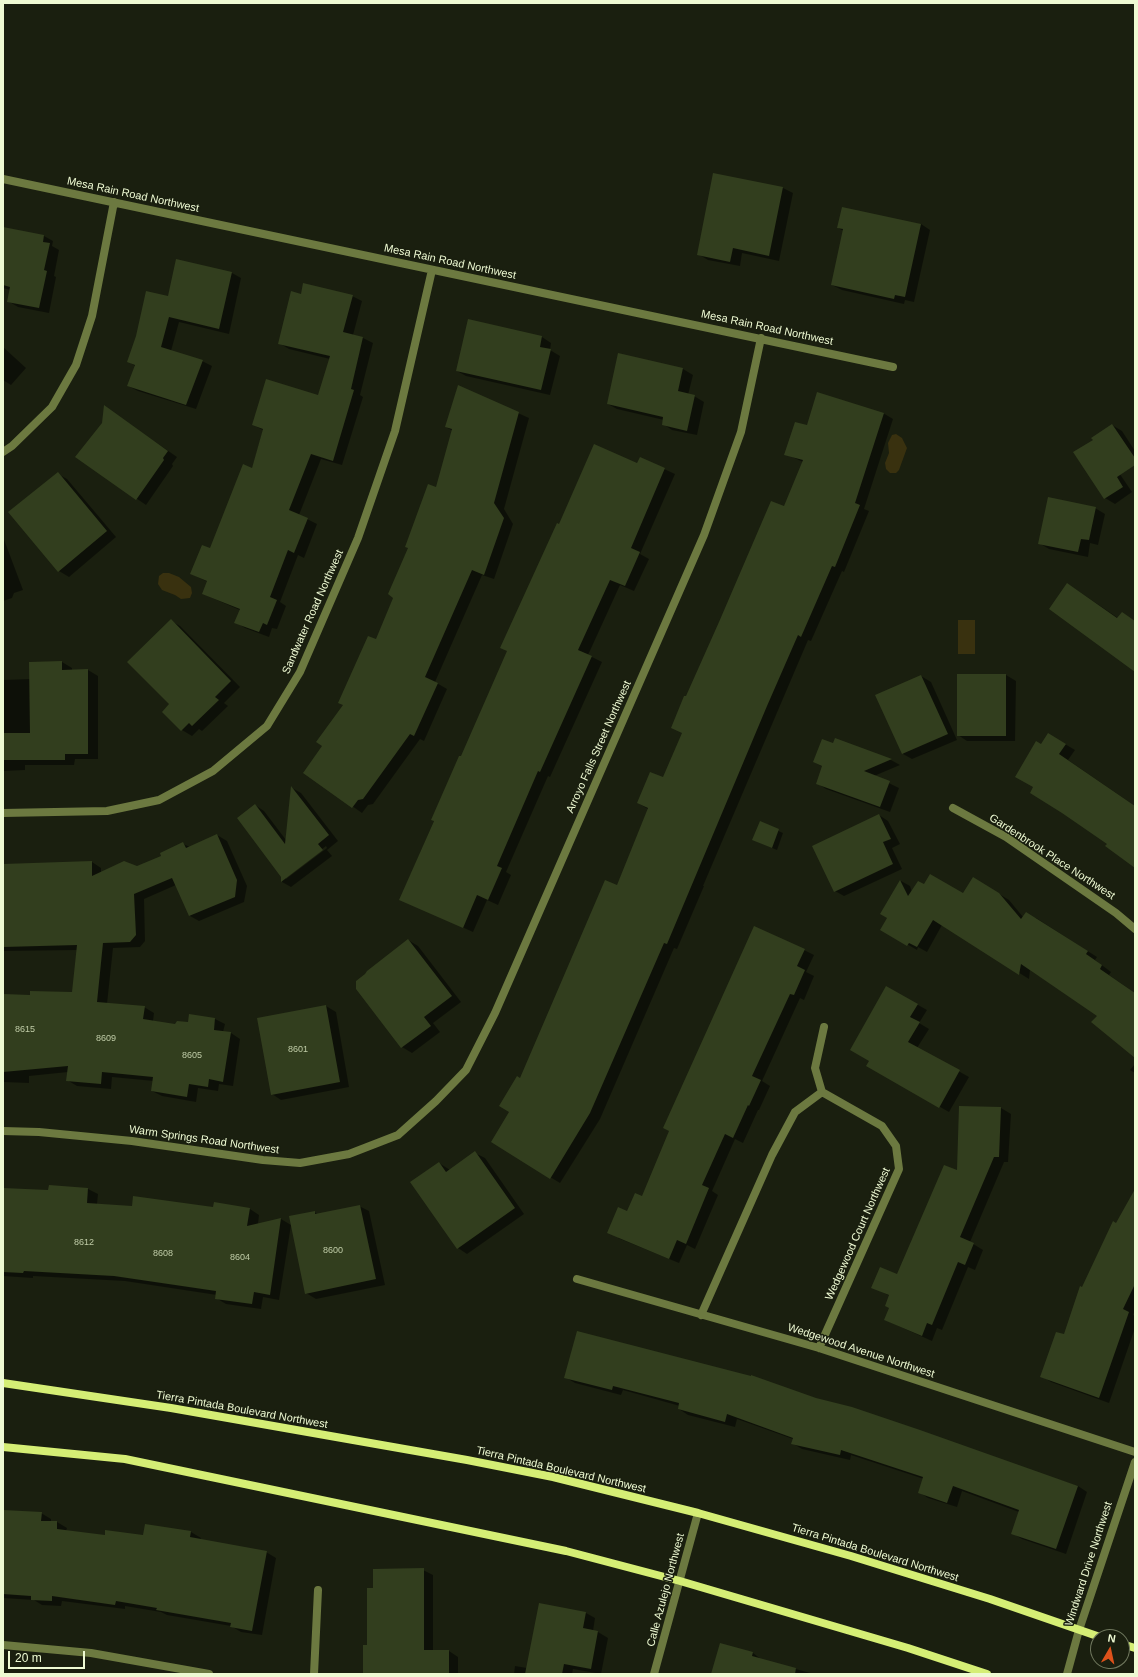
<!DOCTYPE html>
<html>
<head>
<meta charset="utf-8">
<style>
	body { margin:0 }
	#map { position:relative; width:1138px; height:1677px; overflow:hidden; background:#1a1f0f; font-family:Helvetica,sans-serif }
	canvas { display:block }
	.frame { position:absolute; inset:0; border:4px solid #eefad3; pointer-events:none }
	.north { position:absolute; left:1090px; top:1629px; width:40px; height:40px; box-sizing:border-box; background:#1a1f0f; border:1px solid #6f775d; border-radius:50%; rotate:9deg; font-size:11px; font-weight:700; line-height:16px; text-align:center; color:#eefad3 }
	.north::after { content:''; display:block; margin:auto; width:14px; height:18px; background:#de521b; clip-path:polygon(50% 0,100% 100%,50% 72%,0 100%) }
	.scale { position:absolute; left:8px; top:1651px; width:77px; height:18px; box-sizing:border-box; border:2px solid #eefad3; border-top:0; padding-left:5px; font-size:12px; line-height:14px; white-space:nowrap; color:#eefad3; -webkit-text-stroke:3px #1a1f0f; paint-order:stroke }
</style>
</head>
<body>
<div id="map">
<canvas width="1138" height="1677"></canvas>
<div class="frame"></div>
<div class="north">N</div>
<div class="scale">20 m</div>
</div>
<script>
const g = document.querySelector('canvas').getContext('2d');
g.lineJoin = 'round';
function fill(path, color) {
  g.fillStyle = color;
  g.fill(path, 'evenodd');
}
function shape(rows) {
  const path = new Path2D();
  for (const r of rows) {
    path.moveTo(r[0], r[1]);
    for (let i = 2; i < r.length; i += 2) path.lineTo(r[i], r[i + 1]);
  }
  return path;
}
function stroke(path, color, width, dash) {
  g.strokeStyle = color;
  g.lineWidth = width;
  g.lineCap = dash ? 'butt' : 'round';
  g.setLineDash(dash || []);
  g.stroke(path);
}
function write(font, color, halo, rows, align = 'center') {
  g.font = font + ' Helvetica,sans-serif';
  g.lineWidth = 3;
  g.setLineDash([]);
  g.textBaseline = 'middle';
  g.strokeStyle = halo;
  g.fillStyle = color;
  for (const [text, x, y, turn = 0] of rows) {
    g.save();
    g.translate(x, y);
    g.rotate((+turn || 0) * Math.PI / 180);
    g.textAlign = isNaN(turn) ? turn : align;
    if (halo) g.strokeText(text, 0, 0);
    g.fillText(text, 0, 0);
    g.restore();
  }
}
const water = shape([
	[896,434,902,438,907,448,899,470,896,473,890,473,886,469,885,463,889,453,888,443,892,435],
	[163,573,169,573,179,577,191,587,192,593,190,598,181,599,175,595,162,590,158,584,159,576],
	[958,620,975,620,975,654,958,654]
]);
const shadow = shape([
	[714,174,783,188,793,193,779,261,742,253,740,266,708,260,698,254],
	[921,224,930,230,914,302,905,300,904,304,842,290,832,285,844,231,838,228],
	[3,228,44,236,53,241,52,246,59,250,54,276,56,277,49,313,18,307,8,301,10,290,3,288],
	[232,273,241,278,229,334,179,322,171,351,202,361,212,366,196,409,138,391,128,386,135,366,128,361,169,297],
	[302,295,352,296,362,301,353,335,363,338,373,343,360,395,363,397,342,465,321,459,299,515,317,524,304,558,298,555,280,602,286,606,277,629,272,628,269,637,245,628,236,622,240,610,203,594,208,582,191,574,211,550,252,469,263,430,253,425,319,396,330,359,289,349,279,343],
	[542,337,551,343,550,350,560,356,550,395,466,376,457,371],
	[3,347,26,368,11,385,3,380],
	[619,355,683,369,693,375,688,395,694,396,704,402,697,435,672,430,663,424,664,420,617,409,608,404],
	[458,386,529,418,504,509,513,524,494,579,482,575,435,682,447,689,424,741,420,739,373,804,368,805,362,813,304,772,323,746,376,641,437,488,453,431,446,427],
	[105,407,177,457,172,464,173,466,146,505,76,457,103,423],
	[883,413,893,419,864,509,869,511,844,572,842,571,811,641,808,640,703,886,704,886,677,949,674,948,600,1119,560,1183,492,1142,510,1112,520,1079,617,886,648,809,638,803,664,778,784,507,803,462,786,454,807,426],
	[1112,425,1122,431,1135,451,1135,465,1109,458,1132,492,1115,504,1105,498,1074,453,1094,440],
	[640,458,675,474,640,554,649,559,634,591,620,585,588,655,602,662,550,777,548,776,506,872,511,875,498,905,487,900,473,932,400,899,508,651,560,526,637,464],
	[58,474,67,479,116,537,69,577,59,571,12,516],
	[1095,508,1105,514,1098,545,1090,543,1088,557,1049,549,1039,543],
	[3,537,23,590,14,593,12,598,3,601],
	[1068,584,1118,618,1122,613,1135,621,1135,670],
	[171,621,180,626,240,687,224,703,228,706,202,731,199,729,192,736,182,730,163,712,171,704],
	[62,662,72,668,72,671,88,670,98,676,98,759,75,759,74,765,25,765,25,770,3,771,3,680,31,679,30,663],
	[958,675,1006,675,1016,681,1015,741,967,741,958,735],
	[921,676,931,682,957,740,912,759,903,754],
	[1048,734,1075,750,1068,760,1135,806,1135,866,1109,844,1034,787,1042,745],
	[835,739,891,760,900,765,874,776,899,788,890,812,826,789,817,783,823,767,814,762,833,744],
	[292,788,301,793,338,841,327,850,332,856,291,887,282,882,282,877,255,805,264,811,286,840],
	[326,846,327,848,286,879,286,877],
	[879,815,888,821,900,844,892,848,902,869,844,896,835,891],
	[760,823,783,833,777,850,753,840],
	[217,835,227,841,247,886,244,902,199,921,190,916,176,885,144,899,145,941,140,947,113,948,107,1004,144,1007,154,1013,153,1021,175,1025,189,1024,190,1015,215,1019,225,1024,223,1032,231,1033,240,1039,233,1086,219,1084,218,1091,198,1088,196,1102,162,1096,152,1091,154,1081,112,1077,111,1089,77,1086,67,1080,68,1072,29,1076,29,1083,3,1082,3,995,31,996,73,993,78,950,3,951,3,865,92,862,101,868,101,873,137,867,163,856,183,844,190,847],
	[901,881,910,886,912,892,924,885,963,895,983,884,1009,900,1023,917,1036,918,1097,957,1095,960,1111,972,1109,975,1135,993,1135,1057,1098,1016,1030,970,1029,979,942,925,927,952,918,947,917,950,881,929,888,918,881,914],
	[408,940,418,946,461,1002,433,1023,440,1032,412,1053,402,1047],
	[804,950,814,955,806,972,814,976,804,1000,800,998,762,1081,770,1086,759,1110,758,1110,743,1143,735,1139,712,1191,718,1195,695,1249,687,1245,679,1263,618,1238,628,1213,643,1197],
	[886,987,927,1010,919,1023,929,1029,917,1048,969,1077,949,1112,868,1066,871,1061],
	[326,1006,336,1012,349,1087,281,1100,272,1094],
	[1135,1064,1135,1073,1130,1070],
	[1001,1108,1011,1114,1008,1162,1004,1162,970,1242,983,1250,975,1270,968,1267,942,1330,937,1328,932,1341,885,1320,890,1308,890,1296,872,1287,898,1276,958,1172],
	[475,1153,485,1158,524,1214,467,1254,458,1248,439,1163,450,1170],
	[50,1186,88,1189,98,1194,97,1204,133,1207,250,1209,259,1215,258,1224,281,1219,291,1225,279,1300,263,1297,261,1309,226,1304,216,1298,217,1295,125,1281,33,1276,33,1278,3,1276,3,1189,49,1191],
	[1135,1191,1135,1310,1133,1315,1135,1316,1135,1328,1109,1403,1051,1382,1042,1376,1064,1335,1083,1288],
	[359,1206,369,1211,385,1285,316,1299,306,1293,314,1212,318,1214],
	[565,1377,816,1399,1078,1486,1087,1492,1066,1554,1022,1539,1012,1533,1019,1512,962,1491,957,1507,928,1498,919,1492,924,1479,851,1455,850,1460,802,1449,792,1443,793,1439,737,1419,735,1427,688,1415,679,1409,680,1406,623,1390,621,1395,575,1383],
	[3,1511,41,1513,51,1519,51,1522,57,1522,67,1528,66,1531,105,1536,144,1536,146,1525,191,1532,201,1538,200,1540,266,1552,276,1558,262,1635,241,1632,231,1626,167,1615,161,1612,125,1606,125,1609,62,1601,61,1606,42,1605,34,1600,3,1598],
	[423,1570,433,1575,433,1651,449,1651,458,1657,458,1674,364,1674,374,1588],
	[586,1613,595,1618,593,1631,598,1632,608,1638,601,1674,573,1669,572,1674,514,1674,515,1666,527,1668],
	[721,1644,753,1653,762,1660,814,1674,712,1674]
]);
const building = shape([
	[713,173,783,187,769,256,733,248,730,262,697,255],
	[842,207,921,224,905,297,895,295,894,299,831,285,843,229,837,228],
	[3,227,44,235,43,242,50,243,44,270,47,271,39,308,7,302,10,287,3,285],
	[176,259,232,272,219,329,169,317,161,347,203,360,186,405,127,386,135,365,127,362,136,336,146,291,168,296],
	[303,283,353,295,343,332,363,337,351,389,354,390,333,461,311,454,289,510,308,518,294,553,288,550,270,597,277,600,267,625,263,623,259,632,234,623,240,609,202,594,207,581,190,574,202,545,210,548,243,464,252,468,263,429,252,425,266,379,318,395,330,356,278,344,291,291,301,294],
	[468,319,542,336,540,347,551,349,541,390,456,371],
	[618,353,683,368,678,391,695,395,687,431,662,425,663,417,607,404],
	[458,385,519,412,494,503,504,518,484,575,472,570,425,677,438,683,414,736,410,734,363,799,358,800,352,808,303,773,322,746,316,742,343,705,338,703,368,636,376,639,393,598,388,594,408,548,405,547,428,484,436,487,452,429,445,427],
	[817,392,884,413,855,503,860,505,835,567,832,566,801,637,798,635,767,706,667,944,664,943,590,1113,550,1179,491,1142,509,1112,499,1106,517,1076,520,1078,605,880,617,885,648,808,637,803,650,772,663,777,682,733,671,728,684,696,686,696,719,622,771,501,784,506,803,460,784,455,795,422,807,425],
	[104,405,168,451,163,458,164,460,136,500,75,457,102,423],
	[1112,424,1135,458,1135,465,1117,477,1123,487,1104,499,1073,452,1093,440,1091,438],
	[594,444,637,463,640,457,665,468,631,548,640,552,625,586,610,580,578,650,592,656,540,772,538,771,497,866,502,868,488,900,477,895,463,928,399,900,434,821,431,820,459,756,461,756,507,651,500,648,557,523,559,524],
	[58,472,107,531,58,572,8,512],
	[1048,497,1096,507,1089,540,1081,539,1078,552,1038,544],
	[1067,583,1117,618,1122,612,1135,621,1135,672,1049,609],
	[171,619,231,681,215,697,219,700,192,726,189,723,181,731,162,712,169,704,127,662],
	[62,661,62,670,88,669,88,754,65,754,65,760,3,760,3,733,30,733,29,662],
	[957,674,1006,674,1006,736,957,736],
	[921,675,948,734,902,754,875,695],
	[1048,733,1066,744,1059,754,1135,806,1135,868,1105,846,1107,844,1062,813,1030,793,1033,787,1015,777,1036,741,1041,744],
	[835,738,892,759,864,771,890,781,880,807,816,784,822,766,813,762,822,739,833,743],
	[291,786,329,835,318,844,323,850,281,882,281,877,237,818,255,804,285,844],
	[879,814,891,839,883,842,893,864,834,892,812,846],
	[760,821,779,829,772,848,752,840],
	[217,834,237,880,235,897,189,916,172,878,134,894,136,935,130,942,103,943,97,1002,145,1006,143,1019,175,1024,177,1021,188,1022,189,1014,215,1018,214,1030,231,1032,223,1082,209,1079,208,1087,189,1084,187,1097,151,1091,153,1077,102,1072,101,1084,66,1081,68,1066,3,1072,3,994,30,995,30,991,72,992,77,945,3,947,3,864,92,861,92,876,124,861,137,866,161,856,160,853,183,842,186,848],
	[930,874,963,893,973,877,999,893,1021,919,1026,912,1088,951,1086,954,1102,965,1100,969,1135,993,1135,1058,1091,1022,1097,1016,1021,964,1019,975,933,920,917,947,909,943,907,946,880,930,887,918,880,914,900,880,908,896,918,881,924,884],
	[754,926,805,949,797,966,805,970,794,995,790,994,752,1076,761,1080,749,1106,748,1105,733,1138,725,1134,702,1185,709,1188,686,1244,677,1240,669,1259,607,1233,618,1207,627,1211,635,1193,642,1196,669,1131,663,1128],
	[408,939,452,996,424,1017,431,1026,401,1048,356,989,356,981,365,974,367,971],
	[886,986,918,1004,910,1017,920,1022,908,1042,960,1070,939,1108,866,1066,869,1061,850,1050],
	[326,1005,340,1082,271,1095,257,1018],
	[959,1106,1001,1107,999,1157,994,1157,960,1237,974,1243,965,1265,958,1262,932,1325,927,1323,922,1336,884,1320,889,1308,885,1306,889,1295,871,1288,880,1267,897,1274,944,1165,957,1170],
	[475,1151,515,1208,457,1249,410,1182,439,1162,446,1172],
	[49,1185,88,1188,87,1203,132,1206,133,1196,213,1207,214,1202,250,1208,247,1226,281,1218,270,1295,254,1292,252,1304,215,1299,216,1291,114,1276,24,1271,23,1273,3,1272,3,1188,48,1190],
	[1135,1189,1135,1284,1123,1309,1129,1312,1099,1398,1040,1377,1056,1332,1064,1334,1080,1286,1082,1287,1113,1221,1116,1223],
	[360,1205,376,1279,305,1294,289,1216,315,1211,315,1214],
	[577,1331,751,1376,751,1375,816,1398,852,1407,920,1430,1078,1486,1056,1549,1011,1534,1019,1510,953,1486,947,1503,918,1493,923,1477,841,1450,840,1455,791,1444,793,1438,727,1414,725,1422,678,1409,679,1403,613,1386,612,1390,564,1378],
	[3,1510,42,1512,41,1521,57,1521,57,1529,105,1535,105,1530,143,1535,145,1524,191,1531,190,1537,267,1551,252,1631,230,1627,231,1623,156,1610,157,1608,116,1601,115,1605,52,1596,52,1601,31,1600,31,1596,3,1594],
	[424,1568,424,1650,449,1650,449,1674,363,1674,363,1645,367,1645,367,1588,373,1588,373,1569],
	[539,1603,586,1612,583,1628,598,1631,591,1669,564,1664,562,1674,525,1674],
	[720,1643,753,1652,752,1656,796,1668,795,1674,711,1674]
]);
const street = shape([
	[3,179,893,367],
	[3,452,12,446,52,407,76,365,92,316,114,202],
	[953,808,1006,837,1116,913,1135,929],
	[3,813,107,811,159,800,213,771,267,726,300,672,358,538,395,431,432,270],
	[3,1131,39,1132,132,1141,263,1160,300,1163,349,1154,398,1135,436,1101,466,1070,495,1013,704,535,741,432,761,338],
	[577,1279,819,1348,1135,1452],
	[701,1315,772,1155,795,1112,822,1092],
	[819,1348,899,1169,896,1146,882,1126,822,1092,815,1068,824,1027],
	[3,1645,91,1653,209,1674],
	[314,1674,318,1590],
	[654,1674,698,1513],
	[1067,1674,1079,1630,1135,1462]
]);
const secondary = shape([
	[3,1383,171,1408,467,1460,553,1477,698,1513,851,1556,990,1599,1100,1637],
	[3,1447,125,1459,566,1551,680,1581,908,1648,987,1674],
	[1122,1644,1135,1648]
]);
const numberNames = [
	["8615",25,1030],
	["8609",106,1039],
	["8601",298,1050],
	["8605",192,1056],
	["8612",84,1243],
	["8600",333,1251],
	["8608",163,1254],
	["8604",240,1258]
];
const streetNames = [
	["Mesa Rain Road Northwest",133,195,12],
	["Mesa Rain Road Northwest",450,262,12],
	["Mesa Rain Road Northwest",767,328,12],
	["Sandwater Road Northwest",313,612,-66],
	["Arroyo Falls Street Northwest",599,747,-66],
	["Gardenbrook Place Northwest",1052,857,33],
	["Warm Springs Road Northwest",204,1140,8],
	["Wedgewood Court Northwest",858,1234,-66],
	["Wedgewood Avenue Northwest",861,1351,18],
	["Tierra Pintada Boulevard Northwest",242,1410,10],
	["Tierra Pintada Boulevard Northwest",561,1470,13],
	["Tierra Pintada Boulevard Northwest",875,1553,17],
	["Windward Drive Northwest",1089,1564,-72],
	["Calle Azulejo Northwest",666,1590,-75]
];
fill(water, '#39310f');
fill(shadow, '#0007');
fill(building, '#323e1e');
stroke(street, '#6c7940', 8);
stroke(secondary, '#d5ee75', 8);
write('9px', '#bfcba6', null, numberNames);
write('11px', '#eefad3', '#1a1f0f', streetNames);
</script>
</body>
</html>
